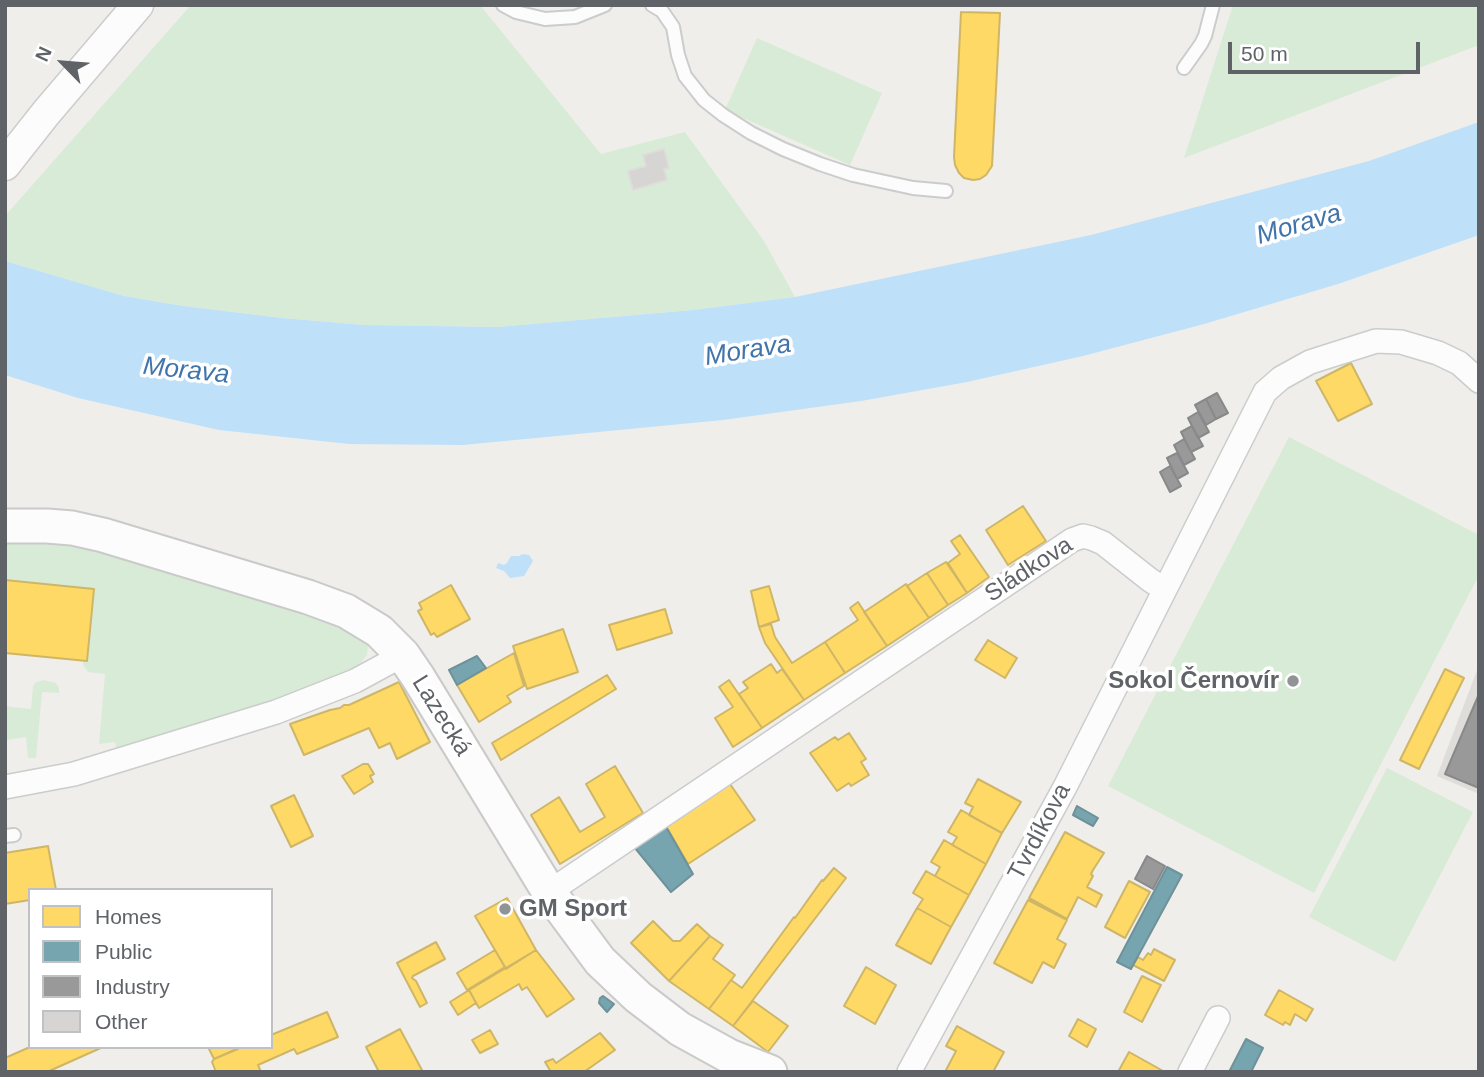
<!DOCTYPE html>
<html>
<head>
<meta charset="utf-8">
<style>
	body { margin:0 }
	#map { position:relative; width:1484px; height:1077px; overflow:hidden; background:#efeeea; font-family:Arial,sans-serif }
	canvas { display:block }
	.frame { position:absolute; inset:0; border:7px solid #5f6368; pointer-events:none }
	.legend { position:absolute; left:28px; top:888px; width:245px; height:161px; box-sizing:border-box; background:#fff; border:2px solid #bfc1c3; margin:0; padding:9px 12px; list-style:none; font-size:21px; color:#5f6368 }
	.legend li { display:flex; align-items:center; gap:14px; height:35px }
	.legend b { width:35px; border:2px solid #bfc1c3 }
	.north { position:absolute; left:28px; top:28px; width:70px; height:70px; -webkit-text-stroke:5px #fff; paint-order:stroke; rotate:295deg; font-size:19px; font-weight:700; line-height:28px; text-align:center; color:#5f6368 }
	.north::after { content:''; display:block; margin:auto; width:24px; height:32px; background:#5f6368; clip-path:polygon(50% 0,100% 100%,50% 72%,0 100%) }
	.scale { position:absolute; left:1228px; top:42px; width:192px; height:32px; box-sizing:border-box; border:4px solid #5f6368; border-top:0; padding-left:9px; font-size:21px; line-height:24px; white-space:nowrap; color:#5f6368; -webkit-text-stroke:5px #fff; paint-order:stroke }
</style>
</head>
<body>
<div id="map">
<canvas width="1484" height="1077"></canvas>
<div class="frame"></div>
<ul class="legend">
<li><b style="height:19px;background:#ffd966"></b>Homes</li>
<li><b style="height:19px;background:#76a5af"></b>Public</li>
<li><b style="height:19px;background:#999"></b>Industry</li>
<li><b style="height:19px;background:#d6d5d3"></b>Other</li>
</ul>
<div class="north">N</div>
<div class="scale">50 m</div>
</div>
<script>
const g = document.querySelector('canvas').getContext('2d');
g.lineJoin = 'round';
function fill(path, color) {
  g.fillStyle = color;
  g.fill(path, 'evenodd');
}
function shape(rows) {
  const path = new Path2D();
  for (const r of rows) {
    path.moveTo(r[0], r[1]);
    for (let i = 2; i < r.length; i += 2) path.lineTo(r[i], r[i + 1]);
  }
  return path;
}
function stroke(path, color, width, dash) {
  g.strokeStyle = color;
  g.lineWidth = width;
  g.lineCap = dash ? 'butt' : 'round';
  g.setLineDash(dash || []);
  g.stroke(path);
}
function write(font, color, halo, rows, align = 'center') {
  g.font = font + ' Arial,sans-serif';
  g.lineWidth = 7;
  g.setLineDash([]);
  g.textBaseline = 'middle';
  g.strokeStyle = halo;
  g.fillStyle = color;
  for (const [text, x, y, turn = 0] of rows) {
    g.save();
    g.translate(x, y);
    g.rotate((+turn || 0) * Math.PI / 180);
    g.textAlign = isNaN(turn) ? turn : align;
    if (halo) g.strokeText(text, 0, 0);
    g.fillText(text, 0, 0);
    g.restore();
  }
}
const industrial = shape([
	[1479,665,1479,794,1437,776]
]);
const green = shape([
	[191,5,480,5,601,154,685,132,764,241,795,297,693,310,498,327,364,325,282,318,183,306,124,296,5,261,5,216],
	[1233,5,1479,5,1479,45,1184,158],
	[757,38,882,93,850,165,725,110],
	[1289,437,1479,535,1479,575,1314,893,1108,786],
	[52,541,88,545,324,619,366,642,368,645,367,655,358,666,349,671,267,702,117,749,115,742,99,744,105,674,88,672,83,665,83,660,87,660,94,589,5,580,5,544],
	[43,680,56,683,59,688,59,693,42,692,36,758,28,758,26,737,5,740,5,706,31,709,33,687,35,683],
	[1387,768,1473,812,1395,962,1309,917]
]);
const water = shape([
	[1479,122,1479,235,1338,284,1204,324,1083,356,967,382,861,401,723,420,463,445,349,444,219,430,78,398,5,375,5,261,124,296,183,306,282,318,364,325,498,327,693,310,795,297,1091,235,1369,161],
	[523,554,529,555,533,561,524,576,510,578,504,571,496,568,498,563,504,565,507,563,511,556,519,556]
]);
const homes = shape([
	[961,12,1000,13,992,166,986,175,980,179,973,180,964,178,959,173,955,165,954,157,961,12],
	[1351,363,1372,404,1338,421,1316,381,1351,363],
	[1023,506,1046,541,1008,565,986,530,1023,506],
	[960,535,989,577,967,593,948,563,960,554,951,541,960,535],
	[946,562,967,593,948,605,927,573,946,562],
	[927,573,948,605,929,618,907,586,927,573],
	[5,580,94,589,87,661,5,653,5,580],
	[906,584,929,618,887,646,864,612,906,584],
	[451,585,470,619,437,637,434,633,431,635,418,611,422,609,419,603,451,585],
	[769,586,779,620,759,627,751,591,769,586],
	[858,602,887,646,845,673,825,642,858,620,850,608,858,602],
	[665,609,672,633,617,650,609,625,665,609],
	[771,624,775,637,792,663,825,642,845,673,804,700,765,643,759,627,771,624],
	[563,629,578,672,527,689,513,646,563,629],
	[988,640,1017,658,1005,678,975,660,988,640],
	[514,653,524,686,507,696,511,702,479,722,457,685,514,653],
	[771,664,777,673,782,669,804,700,762,728,739,694,748,688,743,682,771,664],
	[1445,669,1464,678,1419,769,1400,760,1445,669],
	[607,675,616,689,501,760,492,743,607,675],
	[729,680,762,728,733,747,715,718,733,707,719,687,729,680],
	[399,682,430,742,397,759,390,743,379,748,369,728,304,755,290,724,330,710,340,708,344,705,349,705,399,682],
	[849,733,866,759,861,762,869,775,851,786,849,783,837,791,810,753,835,737,838,740,849,733],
	[363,764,368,764,374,774,370,776,373,782,354,794,342,776,363,764],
	[615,766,643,813,560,864,531,815,559,797,580,832,605,817,586,784,615,766],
	[978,779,1021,802,1002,833,969,815,973,807,965,803,978,779],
	[730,784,755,820,688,864,666,826,730,784],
	[294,795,313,836,291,847,271,806,294,795],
	[961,810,1002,833,986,864,952,845,957,837,948,832,961,810],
	[1065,832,1104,853,1093,870,1091,874,1093,876,1087,887,1102,895,1096,907,1078,897,1067,919,1029,898,1065,832],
	[944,840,986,864,969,895,935,876,940,867,931,862,944,840],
	[48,846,56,890,30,890,30,900,5,904,5,853,48,846],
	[834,868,846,878,733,1026,709,1009,731,980,742,988,794,917,795,918,822,880,823,881,834,868],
	[926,871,969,895,951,927,917,908,923,899,913,893,926,871],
	[1129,881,1150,892,1125,938,1105,927,1129,881],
	[507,898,536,950,506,969,475,916,507,898],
	[1028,900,1067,920,1057,939,1066,944,1054,968,1043,962,1032,983,994,963,1028,900],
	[917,908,951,927,931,964,896,945,917,908],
	[653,921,673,941,680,941,697,924,710,936,669,981,631,943,653,921],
	[710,936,723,945,713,959,735,975,709,1009,669,981,710,936],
	[436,942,445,959,413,976,412,978,416,981,427,1003,420,1007,397,963,436,942],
	[1154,949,1175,960,1164,981,1133,965,1138,957,1143,960,1148,953,1151,955,1154,949],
	[495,950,505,967,467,990,457,973,495,950],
	[536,950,574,999,547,1017,527,987,522,990,519,984,479,1008,469,990,536,950],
	[866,967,896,985,875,1024,844,1006,866,967],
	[1142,976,1161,985,1142,1022,1124,1012,1142,976],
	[469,990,476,1003,458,1015,450,1002,469,990],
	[1279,990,1313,1009,1306,1021,1295,1014,1290,1025,1285,1022,1283,1025,1265,1015,1279,990],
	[753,1001,788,1026,768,1052,733,1026,753,1001],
	[327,1012,338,1037,297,1054,294,1049,258,1065,261,1072,216,1072,212,1062,214,1059,241,1047,271,1047,271,1035,327,1012],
	[1078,1019,1096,1029,1087,1047,1069,1036,1078,1019],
	[957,1026,1004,1052,993,1072,945,1072,956,1051,946,1046,957,1026],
	[400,1029,423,1072,379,1072,366,1047,400,1029],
	[490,1030,498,1044,480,1053,472,1040,490,1030],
	[600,1033,615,1050,584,1072,551,1072,545,1062,553,1059,556,1063,600,1033],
	[30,1047,103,1047,47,1072,5,1072,5,1058,30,1047],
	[208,1047,238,1047,238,1049,214,1059,208,1047],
	[1129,1052,1165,1072,1118,1072,1129,1052]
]);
const public = shape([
	[477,656,486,668,457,685,449,670,477,656],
	[1077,806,1098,818,1093,826,1073,815,1077,806],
	[665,825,693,874,671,892,635,848,665,825],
	[1167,867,1182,875,1131,969,1117,962,1167,867],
	[603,996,614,1004,607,1012,599,1003,600,998,603,996],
	[1246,1039,1263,1048,1251,1072,1229,1072,1246,1039]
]);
const industry = shape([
	[1217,393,1228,413,1216,419,1206,399,1217,393],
	[1206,399,1216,419,1206,425,1195,405,1206,399],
	[1198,412,1209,432,1198,438,1188,418,1198,412],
	[1192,426,1203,446,1191,452,1181,432,1192,426],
	[1184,439,1195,459,1184,465,1174,445,1184,439],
	[1177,453,1188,473,1177,479,1167,458,1177,453],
	[1170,466,1181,486,1170,492,1160,472,1170,466],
	[1479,694,1479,788,1445,774,1479,694],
	[1147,856,1165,866,1153,889,1135,879,1147,856]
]);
const building = shape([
	[664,149,669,168,664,169,667,180,633,190,628,171,646,166,643,155,664,149]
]);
const service = shape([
	[503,5,516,12,545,19,575,17,605,5],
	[652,5,662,11,673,27,678,55,685,76,704,100,723,115,751,133,783,149,820,164,853,175,890,183,913,188,946,191],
	[1184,68,1201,44,1205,36,1213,5],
	[5,836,14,835]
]);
const minor = shape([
	[5,787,74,774,276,712,355,681,403,655],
	[549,892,1072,540,1083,536,1091,538,1103,543,1150,580,1164,589],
	[909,1072,1065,787,1265,392,1281,378,1310,362,1376,341,1401,342,1438,353,1459,363,1479,381],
	[1190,1072,1218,1018]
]);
const tertiary = shape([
	[5,165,46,113,138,5]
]);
const secondary = shape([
	[5,526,47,526,72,528,103,535,308,597,346,611,379,631,403,655,418,677,549,892,600,961,638,997,680,1029,729,1056,770,1072]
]);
const markers = [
	[1293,681,7,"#919496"],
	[505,909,7,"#919496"]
];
const streetNames = [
	["Sládkova",1029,570,-33],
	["Lazecká",441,716,58],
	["Tvrdíkova",1040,832,-62]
];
const poiNames = [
	["Sokol Černovír",1279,681],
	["GM Sport",519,909,"left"]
];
const waterNames = [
	["Morava",1299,225,-16],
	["Morava",748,351,-9],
	["Morava",186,371,6]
];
fill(industrial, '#dfddda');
fill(green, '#d8ebd6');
fill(water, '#bfe0f9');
fill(homes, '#ffd966');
stroke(homes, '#cfb667', 2);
fill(public, '#76a5af');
stroke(public, '#6f919a', 2);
fill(industry, '#999');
stroke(industry, '#88898a', 2);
fill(building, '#d6d5d3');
stroke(building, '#deddd9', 2);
stroke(service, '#cbcccc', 16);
stroke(minor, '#cbcccc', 26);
stroke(tertiary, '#cbcccc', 33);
stroke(secondary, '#cacacb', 37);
stroke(service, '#fdfcfc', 12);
stroke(minor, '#fdfcfc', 23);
stroke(tertiary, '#fdfcfc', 30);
stroke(secondary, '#fdfcfc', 33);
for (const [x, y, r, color] of markers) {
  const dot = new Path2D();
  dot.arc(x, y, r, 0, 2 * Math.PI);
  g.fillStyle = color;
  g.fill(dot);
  stroke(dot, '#fff', 2.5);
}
write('24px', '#5f6368', '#fff', streetNames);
write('bold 24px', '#5f6368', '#fff', poiNames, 'right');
write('italic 26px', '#4174aa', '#fff', waterNames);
</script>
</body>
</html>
